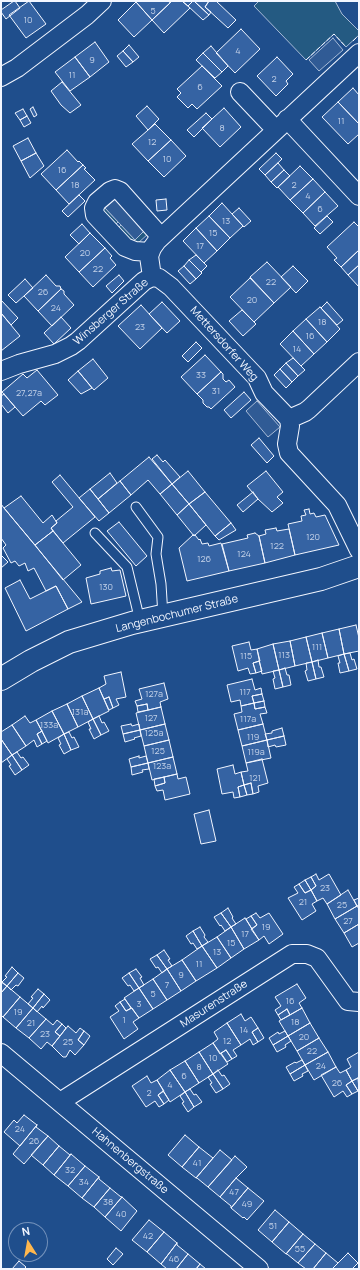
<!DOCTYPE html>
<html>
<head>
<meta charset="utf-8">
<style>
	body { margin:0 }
	#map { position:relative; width:360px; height:1270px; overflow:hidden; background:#1f4e8c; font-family:Manrope,sans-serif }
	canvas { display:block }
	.frame { position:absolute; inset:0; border:2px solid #f2f6ff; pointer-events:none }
	.north { position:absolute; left:8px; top:1222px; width:40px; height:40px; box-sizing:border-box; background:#1f4e8c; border:1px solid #7391ba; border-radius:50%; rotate:349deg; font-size:11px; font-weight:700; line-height:16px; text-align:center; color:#f2f6ff }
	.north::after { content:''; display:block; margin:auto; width:14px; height:18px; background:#ffb74d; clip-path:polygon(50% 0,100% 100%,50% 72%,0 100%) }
</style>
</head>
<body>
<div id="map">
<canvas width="360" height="1270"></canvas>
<div class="frame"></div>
<div class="north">N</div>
</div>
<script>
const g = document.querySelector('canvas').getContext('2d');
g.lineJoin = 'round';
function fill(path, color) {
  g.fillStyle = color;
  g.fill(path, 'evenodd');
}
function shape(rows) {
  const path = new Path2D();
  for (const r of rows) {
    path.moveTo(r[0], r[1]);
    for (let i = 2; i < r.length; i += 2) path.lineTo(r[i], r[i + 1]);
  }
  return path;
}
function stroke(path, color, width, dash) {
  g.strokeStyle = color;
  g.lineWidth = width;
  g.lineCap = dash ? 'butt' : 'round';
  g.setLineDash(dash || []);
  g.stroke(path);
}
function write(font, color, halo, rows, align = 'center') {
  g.font = font + ' Manrope,sans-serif';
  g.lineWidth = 3;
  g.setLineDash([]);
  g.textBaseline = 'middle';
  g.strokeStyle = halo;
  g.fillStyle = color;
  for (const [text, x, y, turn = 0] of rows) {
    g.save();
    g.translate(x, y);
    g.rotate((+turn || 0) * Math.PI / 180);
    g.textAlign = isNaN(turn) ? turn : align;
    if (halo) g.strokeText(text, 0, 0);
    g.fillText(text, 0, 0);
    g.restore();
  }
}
const green = shape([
	[259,1,335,1,342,14,359,31,359,35,346,47,334,34,306,60,254,6,259,1],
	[116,198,105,208,118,222,113,227,100,214,101,206,116,198],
	[121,225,135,240,145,230,149,233,137,244,116,230,121,225]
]);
const parking = shape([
	[333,38,343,50,319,71,309,60,333,38],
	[116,198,145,230,135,240,105,208,116,198],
	[257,401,280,427,268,437,246,411,257,401]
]);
const building = shape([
	[14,1,15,1,20,8,6,19,1,12,1,10,14,1],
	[29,1,46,24,26,38,9,15,29,1],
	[137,1,169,1,170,3,152,20,136,2,137,1],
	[172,1,182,1,190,8,164,33,152,20,172,1],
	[182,1,193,1,188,6,182,1],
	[193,1,194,1,209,15,203,20,188,6,193,1],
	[194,1,209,1,205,7,211,12,209,15,194,1],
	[209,1,216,1,236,20,228,28,205,7,209,1],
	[136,2,152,20,134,37,118,20,136,2],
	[241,29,260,49,235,73,216,53,241,29],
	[95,42,109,62,90,77,75,57,95,42],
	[129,45,139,57,133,62,123,51,129,45],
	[211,46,228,66,222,72,203,53,211,46],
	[123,51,133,62,126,67,117,56,123,51],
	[203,53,222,72,215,78,196,60,203,53],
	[75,57,90,77,70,91,55,72,75,57],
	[277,57,293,74,286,81,288,84,276,96,257,76,277,57],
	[202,66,222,86,197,109,192,104,188,108,177,97,181,93,177,89,202,66],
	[62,82,81,105,70,113,61,105,51,91,62,82],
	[353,88,359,95,359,124,338,102,353,88],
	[338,102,359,124,359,134,348,144,322,117,338,102],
	[147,106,159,119,148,130,136,116,147,106],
	[33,107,37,115,34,117,30,109,33,107],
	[224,108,241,127,220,147,202,128,224,108],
	[23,109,27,116,20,120,15,113,23,109],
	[206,113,212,119,194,137,187,130,206,113],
	[27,116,31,123,24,127,20,120,27,116],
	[155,124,171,140,148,161,132,144,155,124],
	[28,138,36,153,21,161,13,146,28,138],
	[171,140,186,156,164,177,148,161,171,140],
	[67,150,78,162,79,161,83,165,56,190,41,174,67,150],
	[36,153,44,166,30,178,21,161,36,153],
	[276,153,282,159,265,175,259,169,276,153],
	[278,163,284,170,271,182,265,175,278,163],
	[83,165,86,168,84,169,95,180,69,204,56,190,83,165],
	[300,166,313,179,290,200,278,187,300,166],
	[284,170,290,176,277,188,271,182,284,170],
	[313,179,325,192,303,213,290,200,313,179],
	[325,192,338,206,315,226,303,213,325,192],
	[79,195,85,201,68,217,62,211,79,195],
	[166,199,167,210,157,211,156,200,166,199],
	[222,203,243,226,230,238,209,216,222,203],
	[239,208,251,221,244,227,232,214,239,208],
	[209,216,230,238,217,251,196,228,209,216],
	[327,216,333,222,320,234,314,228,327,216],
	[354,222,359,227,359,250,341,267,334,260,337,258,327,247,354,222],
	[82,224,90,233,79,244,70,235,82,224],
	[196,228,217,251,204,263,183,241,196,228],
	[90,233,105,248,79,272,65,257,90,233],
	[105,248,112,256,110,258,116,265,93,287,79,272,105,248],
	[359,250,359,265,348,275,341,267,359,250],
	[196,255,207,266,201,272,189,260,196,255],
	[189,260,202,273,196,279,184,266,189,260],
	[267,262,291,287,274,303,250,277,267,262],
	[359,265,359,287,348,275,359,265],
	[184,266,196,279,190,284,178,271,184,266],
	[293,266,308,281,296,293,281,277,293,266],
	[46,275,56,286,60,286,61,289,38,311,24,296,46,275],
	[119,275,124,281,112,293,106,286,119,275],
	[250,278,274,303,254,322,230,297,250,278],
	[25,279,33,288,16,303,8,295,25,279],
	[61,289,64,291,64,294,74,305,52,326,38,311,61,289],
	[1,300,18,318,11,325,1,313,1,300],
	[162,302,180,321,167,333,149,314,162,302],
	[327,302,343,320,337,325,321,308,327,302],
	[141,305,162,328,140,349,118,326,141,305],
	[320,307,340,329,327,342,306,319,320,307],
	[242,310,256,324,243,336,229,321,242,310],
	[1,313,20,336,1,351,1,313],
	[61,317,71,328,54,344,44,333,61,317],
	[306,319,327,342,314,354,293,331,306,319],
	[293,331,314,354,301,366,280,344,293,331],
	[196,342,202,348,188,362,182,356,196,342],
	[205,355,221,372,197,394,181,377,205,355],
	[293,358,305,370,298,376,286,363,293,358],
	[93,359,108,378,94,390,78,371,93,359],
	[286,363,298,376,292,382,280,369,286,363],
	[280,369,292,382,286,388,274,375,280,369],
	[37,370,58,395,45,405,41,401,23,416,2,392,23,374,27,378,37,370],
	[78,371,92,388,81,394,68,380,78,371],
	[221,372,223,374,223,379,226,382,229,380,235,387,211,409,209,407,207,407,203,403,203,400,197,394,221,372],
	[244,392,251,400,231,418,224,410,244,392],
	[4,394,15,407,8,413,1,404,1,396,4,394],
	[259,438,274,456,267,463,251,445,259,438],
	[157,455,163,462,165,460,180,477,172,484,152,459,157,455],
	[149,457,172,484,160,494,148,480,131,495,120,481,149,457],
	[188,471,205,492,189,504,172,484,188,471],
	[266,471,283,492,277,497,283,503,272,512,258,499,247,486,266,471],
	[110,473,117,483,98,499,90,489,110,473],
	[60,475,95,517,63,543,51,528,57,523,56,521,73,507,52,482,60,475],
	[120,481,131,495,109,513,98,499,120,481],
	[172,484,189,504,177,515,160,494,172,484],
	[90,489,109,513,99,521,79,498,90,489],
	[205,492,231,523,215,536,189,504,205,492],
	[253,492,258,499,243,512,237,505,253,492],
	[21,496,43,523,52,515,57,523,51,528,53,531,35,545,4,508,21,496],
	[1,504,4,508,82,602,68,609,56,586,46,591,34,568,28,571,25,563,19,566,15,561,11,563,3,548,6,545,1,538,1,504],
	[189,504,206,525,194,536,177,515,189,504],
	[309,509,310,514,314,513,316,517,325,515,339,545,295,555,288,524,302,521,301,516,306,515,304,510,309,509],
	[119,522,147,556,136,566,107,531,119,522],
	[231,523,236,530,219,540,215,536,231,523],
	[276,528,277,531,289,529,295,555,265,563,259,536,266,534,265,530,276,528],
	[53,531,81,565,63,580,35,545,53,531],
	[255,533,259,536,265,563,229,571,222,544,248,538,247,535,255,533],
	[193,535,195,535,199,540,200,539,202,544,208,543,209,546,221,543,229,571,187,581,179,548,193,535],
	[1,555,8,562,1,568,1,555],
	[111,568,112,571,120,570,126,596,91,604,86,578,100,574,100,571,111,568],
	[20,580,30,599,56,586,68,609,26,631,5,588,20,580],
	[356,625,359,638,359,651,344,654,339,629,356,625],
	[339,629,344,654,328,658,322,633,339,629],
	[322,633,328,658,312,662,306,637,322,633],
	[306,637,312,662,295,666,290,641,306,637],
	[290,641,295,666,279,670,273,644,290,641],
	[249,642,251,650,257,649,260,661,253,663,256,673,250,674,248,668,238,671,232,646,249,642],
	[273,644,279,670,262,674,257,649,273,644],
	[350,653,352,660,354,659,357,669,349,671,344,654,350,653],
	[344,654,349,671,340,673,338,663,340,663,338,656,344,654],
	[318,660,319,667,321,667,324,677,316,679,312,662,318,660],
	[259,661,262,671,256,673,253,663,259,661],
	[312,662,316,679,308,681,305,671,307,670,306,663,312,662],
	[285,668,287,675,289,675,291,685,283,687,279,670,285,668],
	[279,670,283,687,275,689,273,679,275,678,273,671,279,670],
	[121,672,126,697,116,699,119,705,113,708,109,697,104,699,99,688,106,684,104,676,121,672],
	[252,679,255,690,261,688,262,694,252,696,254,703,241,706,240,700,231,702,227,685,252,679],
	[164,683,168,699,160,702,161,707,148,710,147,704,137,706,135,701,142,699,139,689,164,683],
	[99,688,109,711,93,719,82,696,99,688],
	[262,694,264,701,254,703,252,696,262,694],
	[82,696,93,719,78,727,67,704,82,696],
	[109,697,113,708,109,710,104,699,109,697],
	[264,701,265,707,255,709,254,703,264,701],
	[254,703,255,709,265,707,267,713,260,714,263,724,238,730,234,714,242,712,241,706,254,703],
	[67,704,78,727,64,734,52,711,67,704],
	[147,704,148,710,138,712,137,706,147,704],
	[161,707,165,724,140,730,136,713,161,707],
	[52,711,64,734,48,743,36,720,52,711],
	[25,716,30,723,36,720,42,731,37,734,42,744,37,747,34,740,26,746,12,725,25,716],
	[99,716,102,723,104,722,109,731,101,735,93,719,99,716],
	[93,719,101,735,94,739,89,729,91,729,88,722,93,719],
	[131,724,132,726,139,724,140,730,123,734,121,726,131,724],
	[165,724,169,740,144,746,140,730,165,724],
	[263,724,267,740,242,746,238,730,263,724],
	[12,725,26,746,12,755,1,739,1,732,12,725],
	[282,728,284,736,267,740,265,734,272,733,272,731,282,728],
	[140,730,141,736,134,738,135,739,125,742,123,734,140,730],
	[42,731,47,741,42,744,37,734,42,731],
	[69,732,72,738,74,737,79,747,71,750,64,734,69,732],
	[64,734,71,750,64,754,59,745,61,744,58,738,64,734],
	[284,736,286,745,276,747,275,745,268,747,267,740,284,736],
	[1,739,12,755,1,763,1,739],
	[169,740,173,757,148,763,144,746,169,740],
	[267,740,271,758,246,763,242,746,267,740],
	[17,752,21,758,23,757,29,765,22,770,12,755,17,752],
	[12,755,22,770,15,775,9,766,11,765,7,759,12,755],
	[139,756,139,758,146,756,148,763,131,767,129,759,139,756],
	[173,757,177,774,152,780,148,763,173,757],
	[262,759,268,783,258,786,259,792,253,794,251,783,244,785,241,772,248,771,246,763,262,759],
	[148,763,149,769,142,770,143,772,132,775,131,767,148,763],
	[233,765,235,774,241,772,244,785,238,787,240,797,234,798,233,792,222,794,217,769,233,765],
	[177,774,178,779,186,777,190,794,165,800,163,790,157,791,155,786,165,783,164,777,177,774],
	[164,777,165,783,155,786,154,779,164,777],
	[251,783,253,794,247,795,244,785,251,783],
	[244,785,247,795,240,797,238,787,244,785],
	[209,810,216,841,201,844,194,814,209,810],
	[316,874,319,880,329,874,341,895,327,904,323,898,317,901,311,890,316,886,311,877,316,874],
	[311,877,316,886,311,890,305,880,311,877],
	[305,880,311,890,305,893,299,884,305,880],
	[299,884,305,893,311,890,317,901,312,904,316,911,302,920,288,898,298,893,294,887,299,884],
	[348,890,357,906,335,919,327,904,348,890],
	[359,898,359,905,357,906,354,900,359,898],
	[357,906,359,909,359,924,344,933,335,919,357,906],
	[228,908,233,917,232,918,236,924,231,927,221,913,228,908],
	[221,913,231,927,225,931,221,925,220,926,214,917,221,913],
	[256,913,260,918,269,913,283,934,269,944,264,936,259,940,251,929,257,925,251,916,256,913],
	[251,916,257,925,252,929,246,919,251,916],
	[245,918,259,940,244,949,231,927,245,918],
	[359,924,359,943,352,947,344,933,359,924],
	[200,927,205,935,204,937,208,942,202,946,193,931,200,927],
	[231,927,244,949,231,958,217,937,231,927],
	[193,931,202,946,197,949,193,943,191,944,186,936,193,931],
	[217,937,231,958,217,968,202,946,217,937],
	[202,946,217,968,196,981,182,960,202,946],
	[164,950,170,959,168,960,172,966,167,969,157,955,164,950],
	[157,955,167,969,162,973,158,967,156,968,150,959,157,955],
	[182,960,196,981,181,991,167,969,182,960],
	[12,967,18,973,7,986,2,982,7,977,5,976,12,967],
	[136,969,142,977,140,978,144,985,139,988,129,973,136,969],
	[167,969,181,991,167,1000,153,979,167,969],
	[18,973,24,978,18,986,16,985,11,990,7,986,18,973],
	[129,973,139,988,134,991,130,985,128,986,122,978,129,973],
	[153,979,167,1000,153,1009,139,988,153,979],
	[1,982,7,986,1,993,1,982],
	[297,984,306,998,299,1003,302,1008,290,1015,287,1009,278,1015,275,1010,281,1006,275,997,297,984],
	[7,986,20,997,3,1017,1,1015,1,993,7,986],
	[139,988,153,1009,139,1018,124,998,139,988],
	[38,989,44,994,33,1008,28,1004,33,998,31,997,38,989],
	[44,994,50,1000,43,1008,42,1006,37,1012,33,1008,44,994],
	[20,997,33,1008,16,1028,3,1017,20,997],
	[125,999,131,1008,126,1011,120,1002,125,999],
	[120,1002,126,1011,132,1008,139,1018,133,1022,138,1029,124,1039,110,1017,119,1011,115,1006,120,1002],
	[33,1008,46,1019,29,1038,16,1028,33,1008],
	[302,1008,310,1023,288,1036,279,1021,302,1008],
	[287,1009,290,1015,281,1020,278,1015,287,1009],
	[241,1014,245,1021,251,1017,258,1028,252,1032,258,1042,253,1045,250,1039,241,1045,227,1023,241,1014],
	[46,1019,53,1025,57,1020,62,1024,55,1032,60,1036,52,1046,47,1042,41,1049,29,1038,46,1019],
	[227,1023,241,1045,233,1050,237,1056,232,1059,226,1050,220,1054,213,1043,218,1039,214,1032,227,1023],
	[310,1023,319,1038,297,1051,288,1036,310,1023],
	[62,1024,66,1028,60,1036,55,1032,62,1024],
	[68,1026,76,1033,80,1028,84,1031,78,1040,84,1045,75,1055,70,1050,66,1057,63,1057,52,1046,68,1026],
	[258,1028,264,1038,258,1042,252,1032,258,1028],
	[84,1031,90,1036,84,1045,78,1040,84,1031],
	[285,1031,288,1036,273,1045,269,1038,278,1032,279,1034,285,1031],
	[288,1036,291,1041,285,1045,286,1047,277,1052,273,1045,288,1036],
	[319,1038,328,1052,305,1065,297,1051,319,1038],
	[213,1043,228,1064,213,1074,199,1052,213,1043],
	[226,1050,232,1059,227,1062,221,1053,226,1050],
	[199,1052,213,1074,199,1083,185,1061,199,1052],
	[328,1052,336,1067,314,1080,305,1065,328,1052],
	[359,1052,359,1080,358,1078,352,1081,346,1070,351,1067,347,1059,359,1052],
	[302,1060,305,1065,290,1074,286,1067,295,1062,296,1063,302,1060],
	[185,1061,199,1083,185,1092,170,1070,185,1061],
	[305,1065,308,1071,302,1074,303,1076,294,1081,290,1074,305,1065],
	[336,1067,340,1073,346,1070,352,1081,346,1085,352,1094,347,1097,343,1091,334,1097,321,1075,336,1067],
	[170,1070,185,1092,170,1102,157,1080,170,1070],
	[218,1070,222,1076,224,1075,230,1084,223,1089,213,1074,218,1070],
	[213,1074,223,1089,216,1093,210,1084,212,1083,208,1077,213,1074],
	[147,1076,151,1083,157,1080,164,1091,158,1095,164,1104,159,1107,155,1101,146,1107,132,1086,147,1076],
	[358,1078,359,1090,358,1091,352,1081,358,1078],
	[352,1081,358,1091,352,1094,346,1085,352,1081],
	[190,1089,194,1095,196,1094,202,1102,194,1107,185,1092,190,1089],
	[163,1091,169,1100,164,1104,158,1095,163,1091],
	[185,1092,194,1107,188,1112,182,1103,184,1102,180,1096,185,1092],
	[24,1115,37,1125,20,1146,4,1132,14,1120,17,1123,24,1115],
	[37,1125,36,1127,48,1136,24,1164,13,1154,37,1125],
	[185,1135,199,1147,182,1167,168,1155,185,1135],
	[48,1136,59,1146,43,1165,31,1155,48,1136],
	[59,1146,70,1155,71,1154,54,1175,43,1165,59,1146],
	[199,1147,213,1158,196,1178,182,1167,199,1147],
	[220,1150,232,1160,208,1187,197,1178,196,1178,220,1150],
	[71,1154,85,1166,68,1186,54,1175,71,1154],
	[235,1156,247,1167,236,1178,220,1197,208,1187,235,1156],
	[85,1166,99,1177,82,1198,68,1186,85,1166],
	[99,1177,99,1179,110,1188,94,1207,82,1198,99,1177],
	[236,1178,248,1188,231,1208,231,1206,220,1197,236,1178],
	[110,1188,121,1197,122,1197,105,1217,94,1207,110,1188],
	[248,1188,264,1201,247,1220,244,1217,243,1218,231,1208,248,1188],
	[122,1197,137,1211,121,1231,105,1217,122,1197],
	[275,1210,289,1222,272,1242,258,1230,275,1210],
	[149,1220,164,1232,147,1252,132,1240,149,1220],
	[289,1222,303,1234,286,1254,272,1242,289,1222],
	[164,1232,177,1243,161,1264,147,1252,164,1232],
	[303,1234,315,1244,298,1263,287,1254,286,1254,303,1234],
	[177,1243,177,1245,188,1254,176,1269,167,1269,161,1264,177,1243],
	[315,1244,326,1253,313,1269,306,1269,298,1263,315,1244],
	[116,1248,123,1254,113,1265,107,1259,116,1248],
	[326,1253,338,1263,332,1269,313,1269,326,1253],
	[348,1253,358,1263,352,1269,332,1269,348,1253],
	[188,1254,200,1264,196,1269,176,1269,188,1254],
	[19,1261,26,1267,24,1269,12,1269,19,1261],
	[200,1264,206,1269,196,1269,200,1264]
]);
const lane = shape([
	[136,507,158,537,156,554,161,584,163,616],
	[95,533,127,567,140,621]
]);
const street = shape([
	[1,77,17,68,87,15,102,1],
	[240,92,276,130],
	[287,119,359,196],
	[150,252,135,251,125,247,95,215,94,208,97,202,110,191,115,189,120,191,161,237],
	[152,277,159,278,171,287,257,378,264,393,289,419,290,426,287,444,289,453,337,505,359,550],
	[1,371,19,364,55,354,71,346,78,341,144,281,152,277,149,256,152,248,157,241,359,53],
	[289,419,305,412,309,409,359,362],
	[1,1053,259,1269],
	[60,1102,292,954,307,954,317,958,348,1001,359,1002]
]);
const secondary = shape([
	[1,679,31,661,69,642,132,623,321,579,359,566]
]);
const fence = shape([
	[353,41,359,35],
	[306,60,334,34,346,47]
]);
const numberNames = [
	["5",153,11],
	["10",28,20],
	["4",238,51],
	["9",92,60],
	["11",72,75],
	["2",274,79],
	["6",200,87],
	["11",341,121],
	["8",222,128],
	["12",152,142],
	["10",167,159],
	["16",62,170],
	["18",75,185],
	["2",294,185],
	["4",308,196],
	["6",320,209],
	["13",226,221],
	["15",213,233],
	["17",200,246],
	["20",85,253],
	["22",98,269],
	["22",271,282],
	["26",43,292],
	["20",252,300],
	["24",56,308],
	["18",322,322],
	["23",140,327],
	["16",310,336],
	["14",297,349],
	["33",201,375],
	["31",216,391],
	["27,27a",29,393],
	["120",313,537],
	["122",277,546],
	["124",244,554],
	["126",204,559],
	["130",106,587],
	["111",317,647],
	["113",284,655],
	["115",246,656],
	["117",245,692],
	["127a",154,694],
	["131a",80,712],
	["127",151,718],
	["117a",248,719],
	["133a",49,725],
	["125a",154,733],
	["119",253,737],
	["125",158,751],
	["119a",256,752],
	["123a",162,766],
	["121",255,778],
	["23",325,888],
	["21",303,902],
	["25",342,905],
	["27",348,921],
	["19",266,927],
	["17",245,934],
	["15",231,943],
	["13",217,952],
	["11",199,964],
	["9",181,975],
	["7",167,985],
	["5",153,994],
	["16",290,1001],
	["3",139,1004],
	["19",18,1012],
	["1",124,1020],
	["18",295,1022],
	["21",31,1023],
	["14",244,1030],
	["23",45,1034],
	["20",304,1037],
	["12",227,1041],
	["25",68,1042],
	["22",312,1051],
	["10",213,1058],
	["24",321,1066],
	["8",199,1067],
	["6",184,1076],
	["26",337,1083],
	["4",170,1085],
	["2",149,1093],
	["24",20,1129],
	["26",34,1141],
	["41",197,1163],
	["32",70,1170],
	["34",84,1182],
	["47",234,1192],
	["38",108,1202],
	["49",247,1204],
	["40",121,1214],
	["51",273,1226],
	["42",148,1236],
	["55",300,1249],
	["46",174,1259]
];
const streetNames = [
	["Winsberger Straße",111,312,-41],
	["Mettersdorfer Weg",224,344,48],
	["Langenbochumer Straße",177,614,-14],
	["Masurenstraße",214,1004,-33],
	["Hahnenbergstraße",130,1161,40]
];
fill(green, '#245a82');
stroke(green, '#a8bbd7', 1);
fill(parking, '#305b95');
stroke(parking, '#a8bbd7', 1);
fill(building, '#3563a3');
stroke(building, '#f2f6ff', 1);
stroke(lane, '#f2f6ff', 11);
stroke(street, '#f2f6ff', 20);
stroke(secondary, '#f2f6ff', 24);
stroke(lane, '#1f4e8c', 9);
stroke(street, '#1f4e8c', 18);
stroke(secondary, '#1f4e8c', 22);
stroke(fence, '#f2f6ff', 1, [5, 2]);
write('9px', '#c3d1e8', null, numberNames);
write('11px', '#f2f6ff', '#1f4e8c', streetNames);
</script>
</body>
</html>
